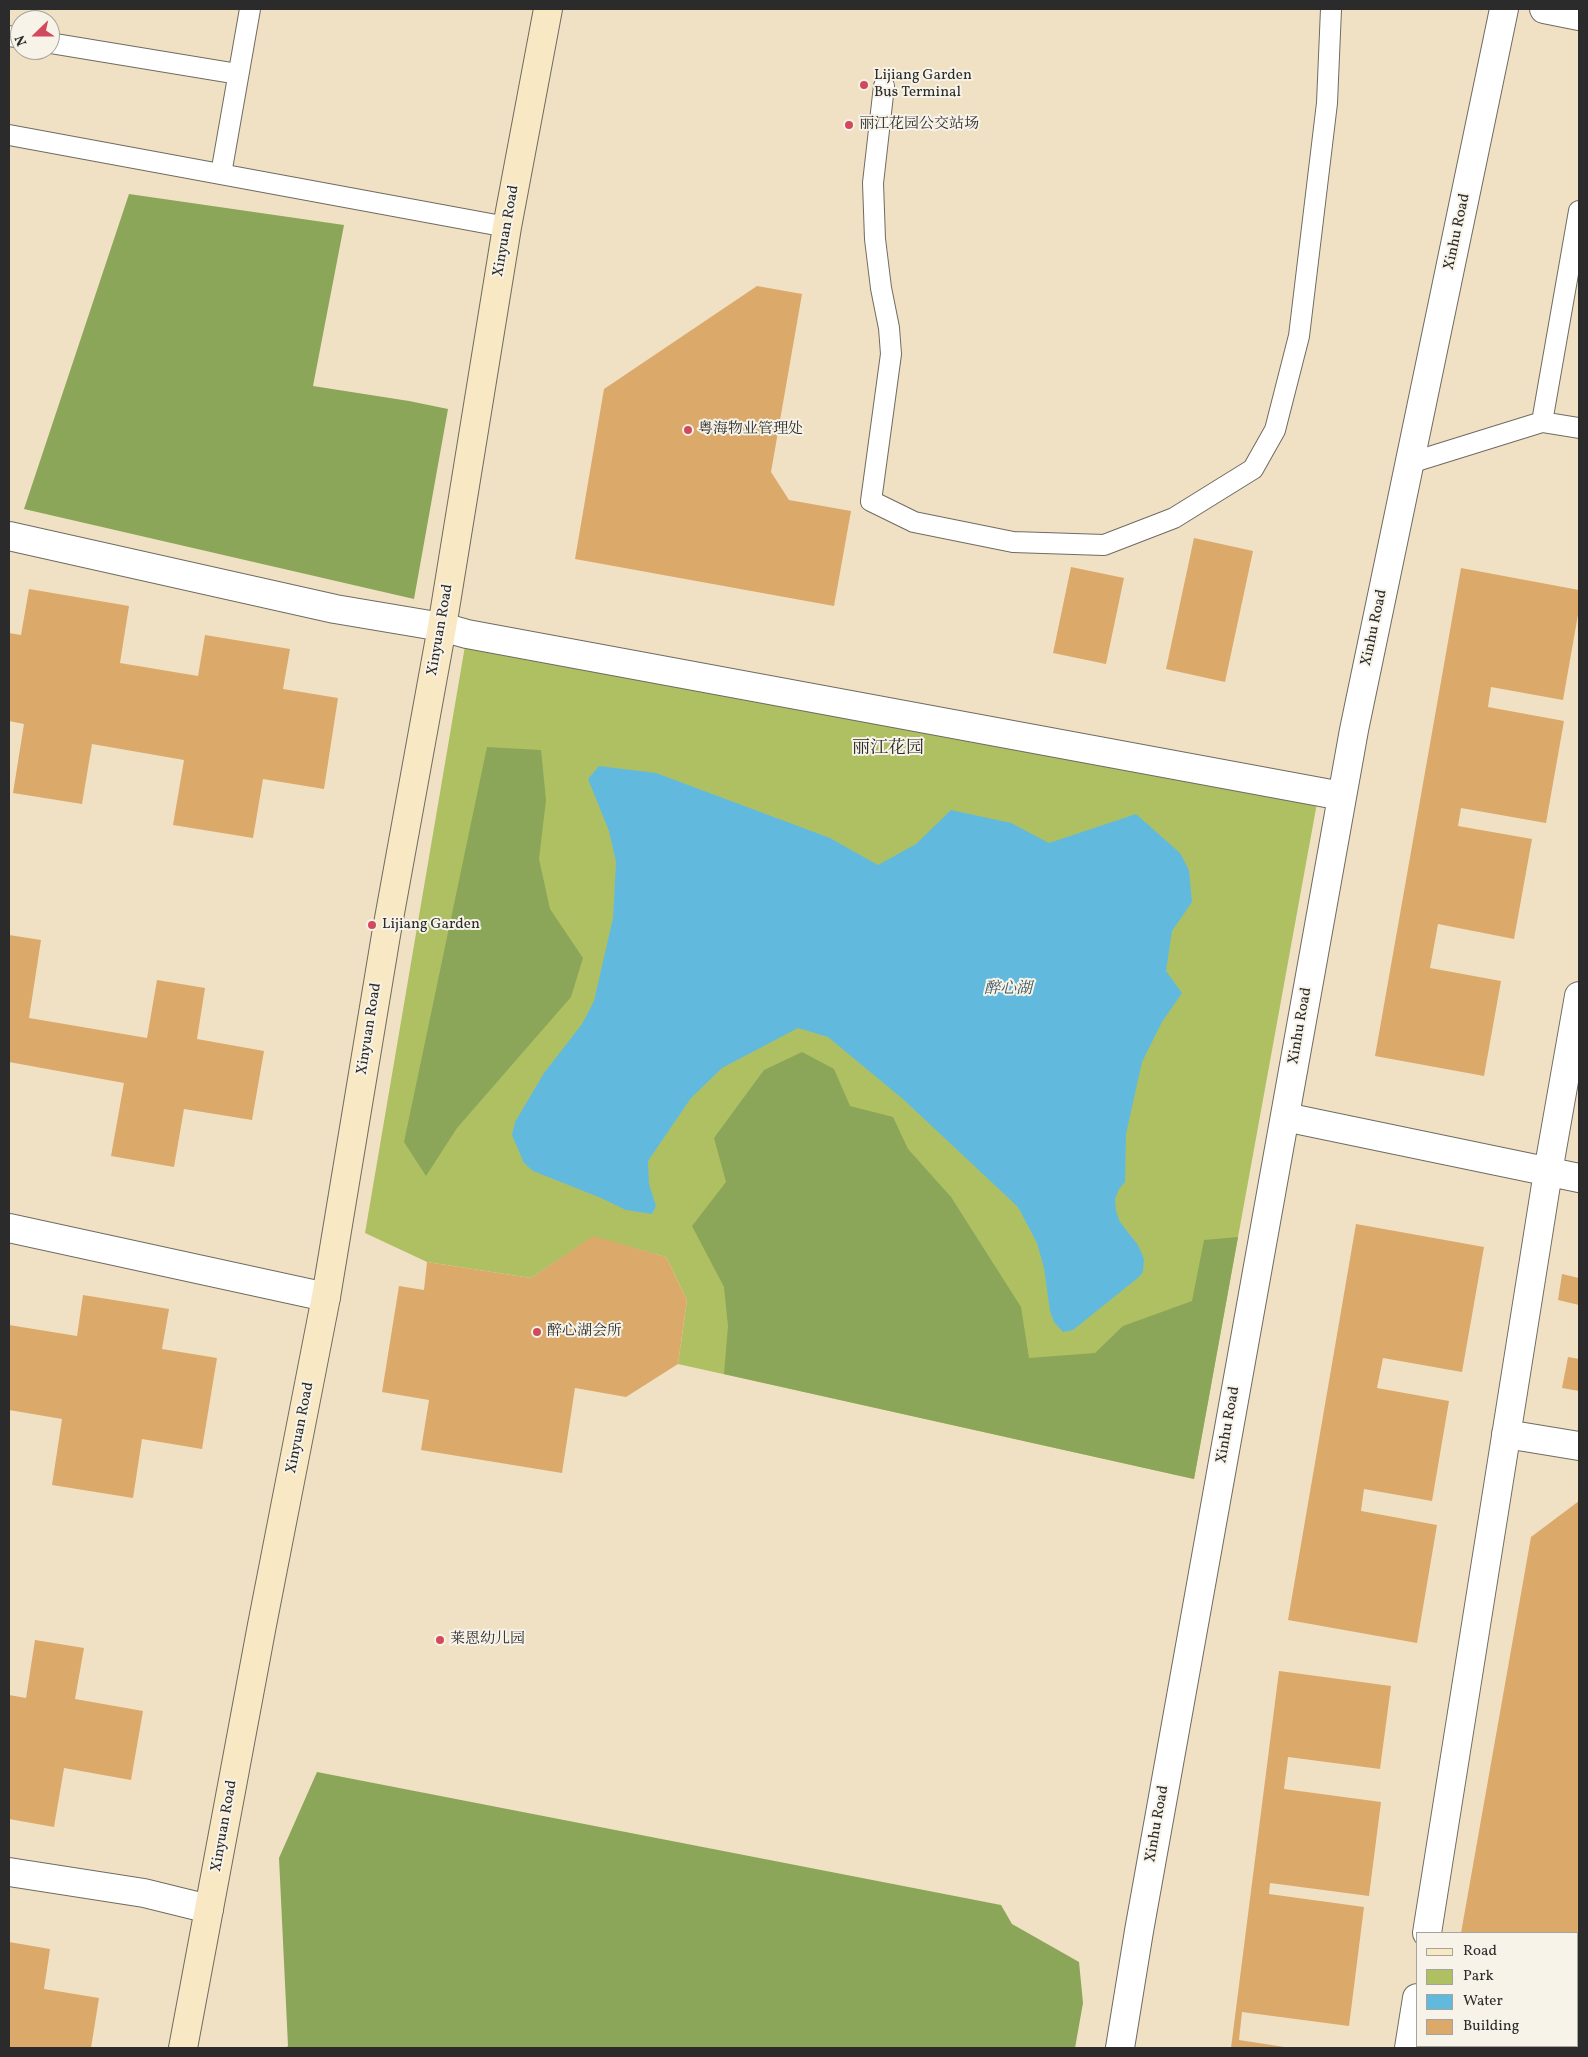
<!DOCTYPE html>
<html>
<head>
<meta charset="utf-8">
<style>
	body { margin:0 }
	#map { position:relative; width:1588px; height:2057px; overflow:hidden; background:#f1e1c4; font-family:Vollkorn,serif }
	canvas { display:block }
	.frame { position:absolute; inset:0; border:10px solid #2b2b2b; pointer-events:none }
	.legend { position:absolute; left:1416px; top:1932px; width:162px; height:115px; box-sizing:border-box; background:#f7f3e8; border:1px solid #a5a39c; margin:0; padding:6px 9px; list-style:none; font-size:15px; color:#2b2b2b }
	.legend li { display:flex; align-items:center; gap:10px; height:25px }
	.legend b { width:25px; border:1px solid #a5a39c }
	.north { position:absolute; left:10px; top:10px; width:50px; height:50px; box-sizing:border-box; background:#f7f3e8; border:1px solid #a5a39c; border-radius:50%; rotate:248deg; font-size:14px; font-weight:700; line-height:20px; text-align:center; color:#2b2b2b }
	.north::after { content:''; display:block; margin:auto; width:18px; height:22px; background:#d1495b; clip-path:polygon(50% 0,100% 100%,50% 72%,0 100%) }
</style>
</head>
<body>
<div id="map">
<canvas width="1588" height="2057"></canvas>
<div class="frame"></div>
<ul class="legend">
<li><b style="height:6px;background:#f8e8c3"></b>Road</li>
<li><b style="height:14px;background:#afc063"></b>Park</li>
<li><b style="height:14px;background:#61bade"></b>Water</li>
<li><b style="height:14px;background:#dba96a"></b>Building</li>
</ul>
<div class="north">N</div>
</div>
<script>
const g = document.querySelector('canvas').getContext('2d');
g.lineJoin = 'round';
function fill(path, color) {
  g.fillStyle = color;
  g.fill(path, 'evenodd');
}
function shape(rows) {
  const path = new Path2D();
  for (const r of rows) {
    path.moveTo(r[0], r[1]);
    for (let i = 2; i < r.length; i += 2) path.lineTo(r[i], r[i + 1]);
  }
  return path;
}
function stroke(path, color, width, dash) {
  g.strokeStyle = color;
  g.lineWidth = width;
  g.lineCap = dash ? 'butt' : 'round';
  g.setLineDash(dash || []);
  g.stroke(path);
}
function write(font, color, halo, rows, align = 'center') {
  g.font = font + ' Vollkorn,"Noto Serif SC",serif';
  g.lineWidth = 4;
  g.setLineDash([]);
  g.textBaseline = 'middle';
  g.strokeStyle = halo;
  g.fillStyle = color;
  for (const [text, x, y, turn = 0] of rows) {
    g.save();
    g.translate(x, y);
    g.rotate((+turn || 0) * Math.PI / 180);
    g.textAlign = isNaN(turn) ? turn : align;
    if (halo) g.strokeText(text, 0, 0);
    g.fillText(text, 0, 0);
    g.restore();
  }
}
const green = shape([
	[467,634,1319,792,1194,1479,678,1364,687,1300,666,1257,593,1237,531,1278,427,1262,365,1233]
]);
const forest = shape([
	[129,194,344,225,313,386,409,401,448,409,414,599,24,509],
	[487,747,541,750,546,800,539,859,550,909,583,958,571,997,457,1128,426,1176,404,1142],
	[802,1052,834,1069,850,1106,893,1117,908,1149,951,1197,1021,1307,1029,1358,1095,1353,1123,1326,1192,1301,1204,1240,1238,1237,1194,1479,724,1374,728,1326,724,1287,692,1226,726,1182,714,1138,764,1070],
	[317,1772,1001,1905,1012,1924,1079,1962,1083,2003,1075,2048,286,2048,288,2046,279,1858]
]);
const water = shape([
	[599,766,656,773,830,838,878,865,916,844,951,810,1011,823,1049,843,1136,814,1180,853,1189,870,1192,902,1172,931,1166,971,1182,993,1162,1022,1142,1062,1126,1134,1125,1182,1119,1189,1115,1199,1116,1211,1120,1222,1138,1245,1144,1259,1143,1272,1139,1277,1073,1330,1063,1332,1054,1322,1050,1311,1044,1268,1037,1243,1018,1207,904,1100,828,1037,798,1028,722,1068,691,1098,648,1161,649,1184,656,1206,652,1214,626,1210,601,1198,533,1171,524,1163,512,1135,515,1122,544,1073,582,1024,594,1001,613,918,616,862,609,831,588,779]
]);
const building = shape([
	[757,286,802,294,771,472,789,500,851,511,834,606,575,559,604,389],
	[1194,538,1253,551,1225,682,1166,669],
	[1071,567,1124,578,1106,664,1053,653],
	[1461,568,1579,590,1579,609,1563,700,1491,687,1488,707,1564,721,1546,823,1461,808,1458,826,1532,839,1514,939,1438,924,1430,968,1501,981,1484,1076,1375,1056],
	[29,589,129,606,120,663,198,676,205,635,290,649,283,689,338,698,324,789,263,779,253,838,173,825,184,760,92,744,82,804,13,793,24,724,9,721,9,633,21,635],
	[9,935,41,940,29,1018,147,1038,157,980,205,988,197,1039,264,1051,252,1120,184,1109,174,1167,111,1156,124,1083,9,1062],
	[1356,1224,1484,1247,1462,1372,1383,1358,1377,1388,1449,1401,1432,1501,1364,1489,1361,1511,1437,1525,1417,1643,1288,1620],
	[593,1236,666,1257,687,1300,678,1364,626,1397,575,1388,562,1473,421,1450,429,1400,382,1392,399,1286,424,1290,427,1262,531,1278],
	[1562,1274,1579,1278,1579,1305,1558,1300],
	[83,1295,169,1309,162,1349,217,1358,202,1449,142,1439,133,1498,52,1485,62,1419,9,1410,9,1325,77,1336],
	[1568,1357,1579,1359,1579,1391,1562,1388],
	[1579,1501,1579,1925,1578,1933,1461,1933,1531,1537],
	[35,1640,84,1648,75,1699,143,1711,131,1780,64,1768,54,1827,9,1819,9,1695,26,1698],
	[1279,1671,1391,1686,1380,1769,1288,1757,1284,1789,1381,1802,1369,1896,1270,1883,1269,1894,1364,1907,1349,2026,1242,2012,1239,2040,1291,2048,1231,2048],
	[9,1942,50,1949,44,1989,99,1998,91,2048,9,2048],
	[1470,2046,1553,2046,1555,2048,1471,2048]
]);
const lane = shape([
	[9,36,20,38],
	[50,43,238,74],
	[884,86,873,183,875,239,881,288,889,328,891,354,871,501,914,522,1013,542,1104,545,1174,518,1253,469,1275,430,1299,336,1327,103,1331,9],
	[9,135,507,227],
	[221,174,250,9],
	[1542,422,1579,211],
	[1410,463,1542,422,1579,428]
]);
const street = shape([
	[1544,9,1579,16],
	[9,536,335,609,442,627,467,634,1342,796],
	[1285,1117,1579,1178],
	[9,1228,326,1297],
	[1506,1434,1579,1446],
	[9,1872,144,1893,209,1909],
	[1427,1933,1548,1172,1579,996],
	[1120,2048,1139,1931,1354,730,1504,9],
	[1409,2048,1417,1998]
]);
const secondary = shape([
	[183,2048,262,1625,326,1297,386,935,442,627,507,227,548,9]
]);
const markers = [
	[864,85,5,"#d1495b"],
	[849,125,5,"#d1495b"],
	[688,430,5,"#d1495b"],
	[372,925,5,"#d1495b"],
	[537,1332,5,"#d1495b"],
	[440,1640,5,"#d1495b"]
];
const poiNames = [
	["Lijiang Garden",874,76],
	["Bus Terminal",874,93],
	["丽江花园公交站场",859,125],
	["粤海物业管理处",698,430],
	["Lijiang Garden",382,925],
	["醉心湖会所",547,1332],
	["莱恩幼儿园",450,1640]
];
const streetNames = [
	["Xinyuan Road",507,231,-80],
	["Xinhu Road",1458,232,-78],
	["Xinhu Road",1375,628,-78],
	["Xinyuan Road",441,630,-80],
	["Xinhu Road",1301,1026,-80],
	["Xinyuan Road",370,1029,-81],
	["Xinhu Road",1229,1425,-80],
	["Xinyuan Road",301,1428,-79],
	["Xinhu Road",1158,1824,-80],
	["Xinyuan Road",225,1826,-80]
];
const waterNames = [
	["醉心湖",1008,990]
];
const quarterNames = [
	["丽江花园",888,750]
];
fill(green, '#afc063');
fill(forest, '#8ba659');
fill(water, '#61bade');
fill(building, '#dba96a');
stroke(lane, '#706b61', 22);
stroke(street, '#706b61', 30);
stroke(secondary, '#706b61', 30);
stroke(lane, '#fff', 20);
stroke(street, '#fff', 28);
stroke(secondary, '#f8e8c3', 28);
for (const [x, y, r, color] of markers) {
  const dot = new Path2D();
  dot.arc(x, y, r, 0, 2 * Math.PI);
  g.fillStyle = color;
  g.fill(dot);
  stroke(dot, '#f7f3e8', 2);
}
write('15px', '#2b2b2b', '#f7f3e8', poiNames, 'left');
write('15px', '#2b2b2b', '#f7f3e8', streetNames);
write('italic 16px', '#3b5661', '#f7f3e8', waterNames);
write('18px', '#2b2b2b', '#f7f3e8', quarterNames);
</script>
</body>
</html>
